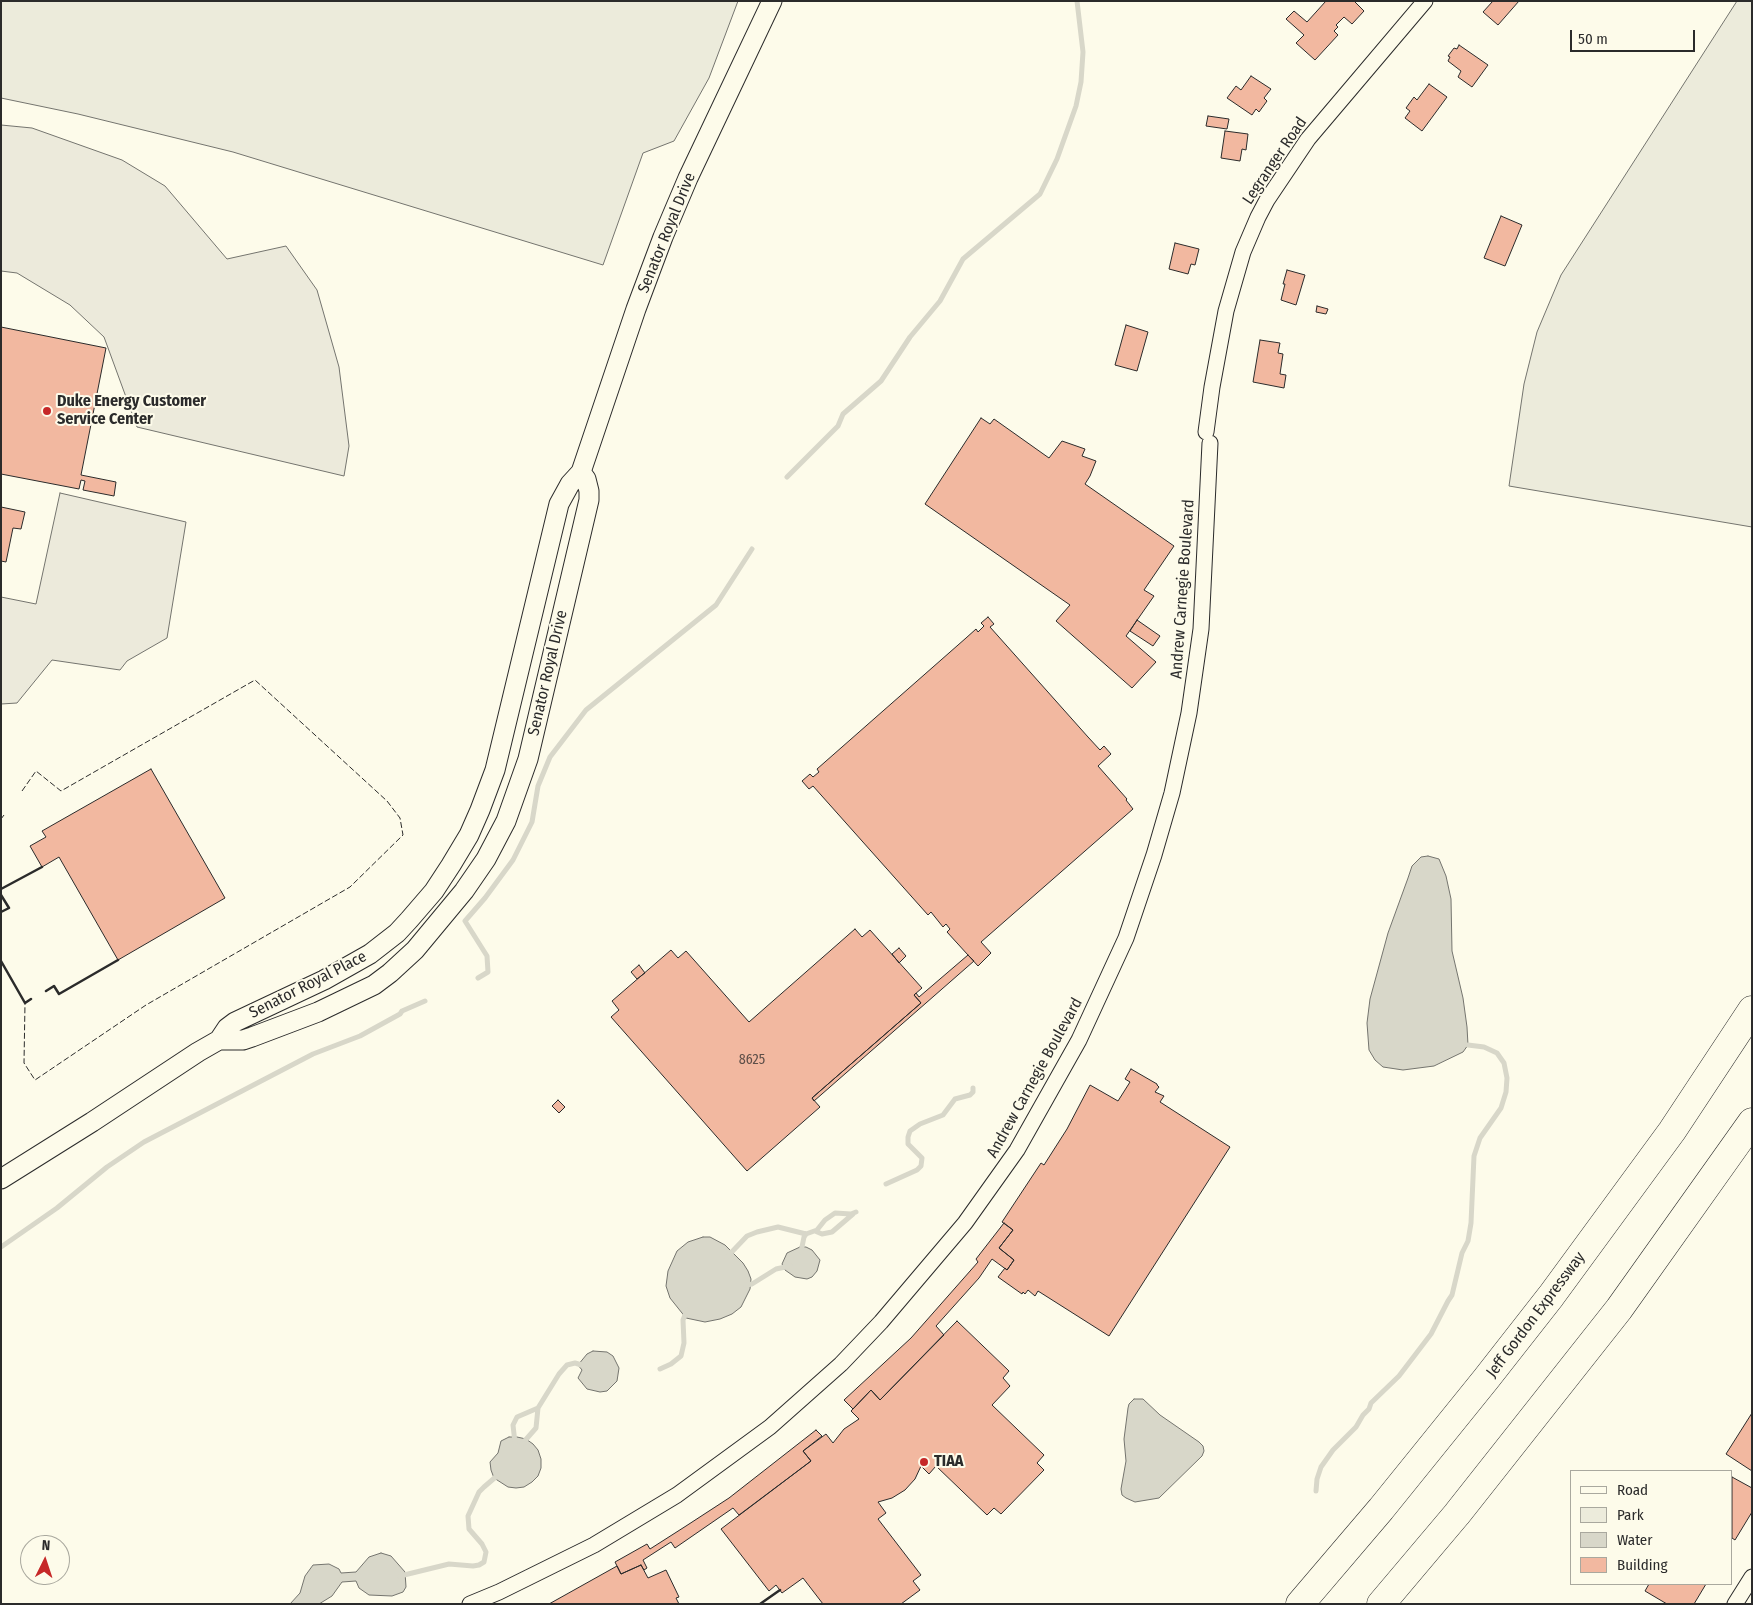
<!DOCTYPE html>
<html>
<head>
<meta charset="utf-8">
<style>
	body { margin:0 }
	#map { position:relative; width:1753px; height:1605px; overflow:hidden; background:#fdfbea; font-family:"Fira Sans Condensed",sans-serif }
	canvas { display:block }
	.frame { position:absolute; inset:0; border:2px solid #2b2b2b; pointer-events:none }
	.legend { position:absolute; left:1570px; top:1470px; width:162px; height:115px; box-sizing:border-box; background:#fdfbea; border:1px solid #a9a89e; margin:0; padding:6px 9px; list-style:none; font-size:15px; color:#2b2b2b }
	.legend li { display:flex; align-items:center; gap:10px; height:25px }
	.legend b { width:25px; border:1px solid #a9a89e }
	.north { position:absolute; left:20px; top:1535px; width:50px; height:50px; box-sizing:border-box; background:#fdfbea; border:1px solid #a9a89e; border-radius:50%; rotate:4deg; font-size:14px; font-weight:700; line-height:20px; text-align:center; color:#2b2b2b }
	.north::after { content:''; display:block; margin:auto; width:18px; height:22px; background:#c62828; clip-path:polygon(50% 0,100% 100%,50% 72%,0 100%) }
	.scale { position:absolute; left:1570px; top:30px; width:125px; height:22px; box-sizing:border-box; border:2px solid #2b2b2b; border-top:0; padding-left:6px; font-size:15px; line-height:18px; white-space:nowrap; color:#2b2b2b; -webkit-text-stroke:4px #fdfbea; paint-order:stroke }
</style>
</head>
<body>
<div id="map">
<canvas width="1753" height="1605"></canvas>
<div class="frame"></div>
<ul class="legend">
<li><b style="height:6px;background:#fdfbea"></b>Road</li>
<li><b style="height:14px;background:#ecebdb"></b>Park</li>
<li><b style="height:14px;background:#d8d7c9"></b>Water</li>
<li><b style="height:14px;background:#f2b8a0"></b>Building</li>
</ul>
<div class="north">N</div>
<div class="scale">50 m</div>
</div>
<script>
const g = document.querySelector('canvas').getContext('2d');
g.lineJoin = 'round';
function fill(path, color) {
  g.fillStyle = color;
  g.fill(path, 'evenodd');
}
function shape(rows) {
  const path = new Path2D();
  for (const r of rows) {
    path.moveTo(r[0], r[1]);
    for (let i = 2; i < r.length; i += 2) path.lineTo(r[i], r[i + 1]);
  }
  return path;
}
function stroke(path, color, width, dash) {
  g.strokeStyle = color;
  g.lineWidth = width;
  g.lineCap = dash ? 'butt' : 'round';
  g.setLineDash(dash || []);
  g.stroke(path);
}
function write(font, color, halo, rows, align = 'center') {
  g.font = font + ' "Fira Sans Condensed",sans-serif';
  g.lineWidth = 4;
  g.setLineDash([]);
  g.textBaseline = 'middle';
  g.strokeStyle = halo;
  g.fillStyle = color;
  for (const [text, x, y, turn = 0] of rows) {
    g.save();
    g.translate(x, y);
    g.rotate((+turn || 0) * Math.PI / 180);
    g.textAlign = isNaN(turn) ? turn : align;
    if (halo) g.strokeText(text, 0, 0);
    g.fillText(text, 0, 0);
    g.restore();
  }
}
const green = shape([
	[1,1,738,1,709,78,674,141,643,153,603,265,233,152,78,114,1,98,1,1],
	[1737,1,1752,1,1752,527,1509,486,1524,384,1537,332,1561,275,1737,1]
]);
const parking = shape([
	[1,125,32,128,122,160,165,186,227,259,286,246,317,290,339,367,349,446,344,476,137,427,104,337,70,305,17,273,1,271,1,125],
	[60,493,186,522,167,638,127,661,120,670,52,660,17,703,1,704,1,597,36,604,60,493]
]);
const water = shape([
	[1428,856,1439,859,1446,876,1451,899,1452,951,1463,998,1467,1027,1468,1045,1463,1052,1434,1066,1403,1070,1383,1067,1375,1060,1369,1050,1367,1023,1370,999,1388,933,1408,878,1412,866,1421,857,1428,856],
	[703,1237,710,1237,725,1245,743,1263,748,1271,751,1279,750,1289,741,1307,732,1314,720,1319,705,1322,686,1318,670,1298,666,1286,668,1271,677,1251,688,1242,703,1237],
	[800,1247,806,1247,812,1250,820,1260,817,1271,812,1277,807,1279,795,1277,785,1270,782,1264,787,1253,800,1247],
	[593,1351,607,1352,613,1356,619,1368,617,1381,607,1391,600,1392,587,1389,578,1378,582,1370,578,1365,587,1354,593,1351],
	[1134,1399,1143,1399,1160,1415,1199,1442,1203,1446,1204,1451,1202,1456,1159,1498,1135,1502,1126,1498,1122,1495,1121,1489,1126,1461,1124,1439,1128,1408,1129,1404,1134,1399],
	[509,1437,517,1437,526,1439,533,1444,538,1450,541,1459,541,1468,538,1476,532,1482,524,1487,516,1488,508,1487,494,1478,491,1470,490,1462,498,1453,501,1441,509,1437],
	[381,1553,391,1556,405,1572,406,1587,403,1592,392,1596,369,1595,359,1588,356,1581,342,1582,332,1596,319,1604,290,1604,300,1593,305,1576,313,1565,329,1564,339,1569,341,1573,356,1572,369,1557,381,1553]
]);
const stream = shape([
	[787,477,838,426,843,414,881,381,910,337,940,301,963,259,1040,194,1057,159,1076,106,1081,82,1083,52,1077,1],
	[478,978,488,972,487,956,465,921,485,898,513,860,532,822,538,786,550,757,586,710,716,605,752,549],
	[886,1184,917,1170,921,1166,922,1158,908,1144,908,1137,910,1131,920,1124,943,1115,955,1099,970,1095,973,1092,973,1088],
	[815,1231,822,1234,832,1232,853,1214],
	[1,1247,57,1208,107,1167,144,1142,313,1054,360,1036,400,1014,402,1011,425,1001],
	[801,1252,804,1237,806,1234],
	[727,1257,747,1236,757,1232,778,1227,806,1234,817,1230,825,1220,835,1213,851,1214,856,1212],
	[746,1285,752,1284,776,1269,790,1266],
	[660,1369,671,1364,681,1356,684,1343,683,1320,687,1310],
	[515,1443,513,1425,517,1417,538,1408,559,1374,567,1365,575,1363,585,1366],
	[522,1444,536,1428,538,1408],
	[1316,1491,1317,1479,1321,1467,1333,1450,1356,1427,1363,1415,1369,1409,1371,1403,1399,1376,1431,1334,1448,1301,1452,1295,1462,1253,1468,1241,1471,1223,1474,1156,1480,1138,1501,1108,1506,1092,1507,1078,1504,1063,1497,1053,1484,1047,1468,1045],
	[400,1576,449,1564,473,1566,479,1565,484,1562,486,1552,482,1544,469,1529,468,1516,479,1492,484,1487,498,1475]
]);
const building = shape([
	[1326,1,1354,1,1364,11,1352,24,1344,17,1336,25,1338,27,1334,31,1338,35,1315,60,1296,43,1304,35,1286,19,1294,11,1307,22,1326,1],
	[1493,1,1519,1,1498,25,1483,12,1493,1],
	[1459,45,1488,65,1472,87,1458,77,1461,71,1448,61,1450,57,1448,56,1454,48,1457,49,1459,45],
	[1251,76,1271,89,1264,98,1267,101,1259,112,1256,109,1252,115,1227,98,1236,86,1241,90,1251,76],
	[1429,84,1447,97,1422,131,1405,118,1410,111,1406,108,1414,97,1417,100,1429,84],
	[1208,116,1229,119,1227,129,1206,126,1208,116],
	[1225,131,1248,134,1246,150,1242,149,1240,161,1221,158,1225,131],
	[1501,216,1522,225,1505,266,1484,258,1501,216],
	[1175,243,1199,249,1195,265,1191,264,1188,274,1169,269,1175,243],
	[1287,270,1305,275,1296,305,1281,300,1285,284,1283,284,1287,270],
	[1317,306,1328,309,1326,314,1316,312,1317,306],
	[1126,325,1148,332,1137,371,1115,365,1126,325],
	[1,327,106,348,81,475,116,482,114,496,83,490,85,481,81,480,79,489,1,474,1,327],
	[1260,340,1280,343,1278,353,1283,354,1280,374,1286,375,1284,388,1253,382,1260,340],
	[981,418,990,424,994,419,1049,458,1062,441,1085,449,1082,456,1096,461,1090,476,1085,484,1174,546,1144,590,1154,596,1126,636,1156,662,1132,688,1056,621,1070,605,925,504,981,418],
	[1,507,25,512,21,529,13,528,6,562,1,561,1,507],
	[988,617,994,624,990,627,1088,737,1100,750,1104,746,1111,754,1098,766,1127,799,1126,800,1133,809,981,942,991,953,978,966,947,932,950,929,946,924,943,927,931,912,928,915,813,786,809,789,802,781,810,774,813,777,819,772,817,769,966,638,976,629,978,632,984,626,981,623,988,617],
	[1137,620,1160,636,1153,646,1130,631,1137,620],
	[151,769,225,898,118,960,59,857,42,867,30,846,46,837,42,831,151,769],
	[855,929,862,937,870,930,922,988,914,995,921,1003,812,1098,820,1107,747,1171,611,1017,619,1010,612,1001,671,950,678,958,686,951,749,1022,855,929],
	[899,948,906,956,899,963,892,954,899,948],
	[968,955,974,961,814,1101,812,1098,921,1003,914,995,916,993,919,997,968,955],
	[639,965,645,973,637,979,631,972,639,965],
	[1131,1069,1157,1084,1157,1085,1159,1087,1155,1092,1164,1096,1160,1102,1230,1147,1109,1336,1038,1291,1035,1296,1028,1290,1025,1294,1023,1292,1022,1294,998,1277,1005,1268,1007,1270,1014,1260,999,1248,1013,1230,1002,1222,1041,1163,1044,1165,1067,1129,1090,1085,1118,1101,1130,1082,1125,1079,1131,1069],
	[558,1100,565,1107,559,1113,552,1106,558,1100],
	[1004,1223,1013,1230,999,1248,1014,1260,1007,1270,992,1259,979,1278,936,1326,944,1335,880,1400,871,1390,853,1409,844,1400,911,1338,978,1262,976,1259,1004,1223],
	[957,1321,1009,1371,1003,1378,1010,1386,992,1405,1044,1455,1037,1463,1044,1470,1001,1514,994,1508,987,1515,936,1466,929,1474,921,1466,915,1479,905,1490,892,1498,878,1502,886,1513,878,1519,921,1575,913,1581,920,1590,901,1604,823,1604,803,1578,782,1593,776,1585,769,1591,721,1529,811,1461,803,1451,826,1434,833,1443,844,1429,859,1419,851,1411,871,1390,880,1400,957,1321],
	[1752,1413,1752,1471,1726,1454,1752,1413],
	[816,1430,822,1436,803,1451,811,1461,739,1515,733,1508,675,1548,671,1542,643,1560,647,1568,644,1570,641,1565,621,1574,615,1562,647,1544,650,1549,686,1526,729,1498,816,1430],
	[1732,1477,1752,1488,1752,1512,1735,1540,1732,1538,1732,1477],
	[641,1565,648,1578,666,1570,679,1597,676,1598,679,1604,549,1604,617,1566,621,1574,641,1565],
	[1649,1584,1706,1584,1694,1604,1667,1604,1645,1591,1649,1584]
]);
const minor = shape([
	[1206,432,1212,387,1226,311,1243,252,1258,217,1267,200,1308,139,1425,1],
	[470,1604,499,1592,594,1545,677,1495,770,1427,841,1364,881,1322,965,1223,1017,1150,1079,1040,1126,938,1154,855,1172,793,1189,713,1201,629,1210,443],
	[1735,1604,1752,1577]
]);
const tertiary = shape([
	[219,1040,243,1040,252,1037,318,1012,374,985,390,973,415,950,464,891,486,859,506,821,528,759,589,500,589,491,586,479,581,472],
	[1,1179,92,1122,198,1052,219,1040,227,1028,235,1022,324,980,370,954,397,933,409,920,434,891,451,865,469,835,480,810,495,770,559,504,570,484,581,472,636,309,663,237,688,178,772,1]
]);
const motorway = shape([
	[1300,1604,1381,1509,1486,1379,1551,1296,1672,1131,1752,1010],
	[1381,1604,1457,1514,1619,1309,1752,1122]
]);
const fence = shape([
	[22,791,36,771,61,791,255,680,387,801,400,818,403,835,350,887,146,1005,35,1080,24,1063,25,1003],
	[1,819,4,815]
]);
const wall = shape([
	[1,889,42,867],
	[1,895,9,908,1,912],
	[1,961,25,1003,31,999],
	[46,991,54,986,59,994,118,960],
	[760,1604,780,1590]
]);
const markers = [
	[47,411,5,"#c62828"],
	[924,1462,5,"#c62828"]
];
const numberNames = [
	["8625",752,1060]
];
const streetNames = [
	["Legranger Road",1275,161,-56],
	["Senator Royal Drive",667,233,-68],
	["Andrew Carnegie Boulevard",1183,589,-86],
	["Senator Royal Drive",548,673,-77],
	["Senator Royal Place",308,985,-27],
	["Andrew Carnegie Boulevard",1035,1078,-61],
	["Jeff Gordon Expressway",1536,1315,-53]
];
const poiNames = [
	["Duke Energy Customer",57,402],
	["Service Center",57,420],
	["TIAA",934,1462]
];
fill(green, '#ecebdb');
stroke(green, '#74746e', 1);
fill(parking, '#eceadb');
stroke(parking, '#74746e', 1);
fill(water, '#d8d7c9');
stroke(water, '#74746e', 1);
stroke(stream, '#d8d7c9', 5);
fill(building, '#f2b8a0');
stroke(building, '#2b2b2b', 1);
stroke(minor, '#2b2b2b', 17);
stroke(tertiary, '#2b2b2b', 21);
stroke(motorway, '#2b2b2b', 29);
stroke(minor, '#fdfbea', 15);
stroke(tertiary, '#fdfbea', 19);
stroke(motorway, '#fdfbea', 28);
stroke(fence, '#2b2b2b', 1, [6, 2.5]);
stroke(wall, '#2b2b2b', 2.5);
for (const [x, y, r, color] of markers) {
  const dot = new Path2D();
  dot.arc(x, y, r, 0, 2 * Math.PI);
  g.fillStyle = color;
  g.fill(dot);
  stroke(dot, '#fdfbea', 2);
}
write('14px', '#5d4e48', null, numberNames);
write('16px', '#2b2b2b', '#fdfbea', streetNames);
write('bold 16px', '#2b2b2b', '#fdfbea', poiNames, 'left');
</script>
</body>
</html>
